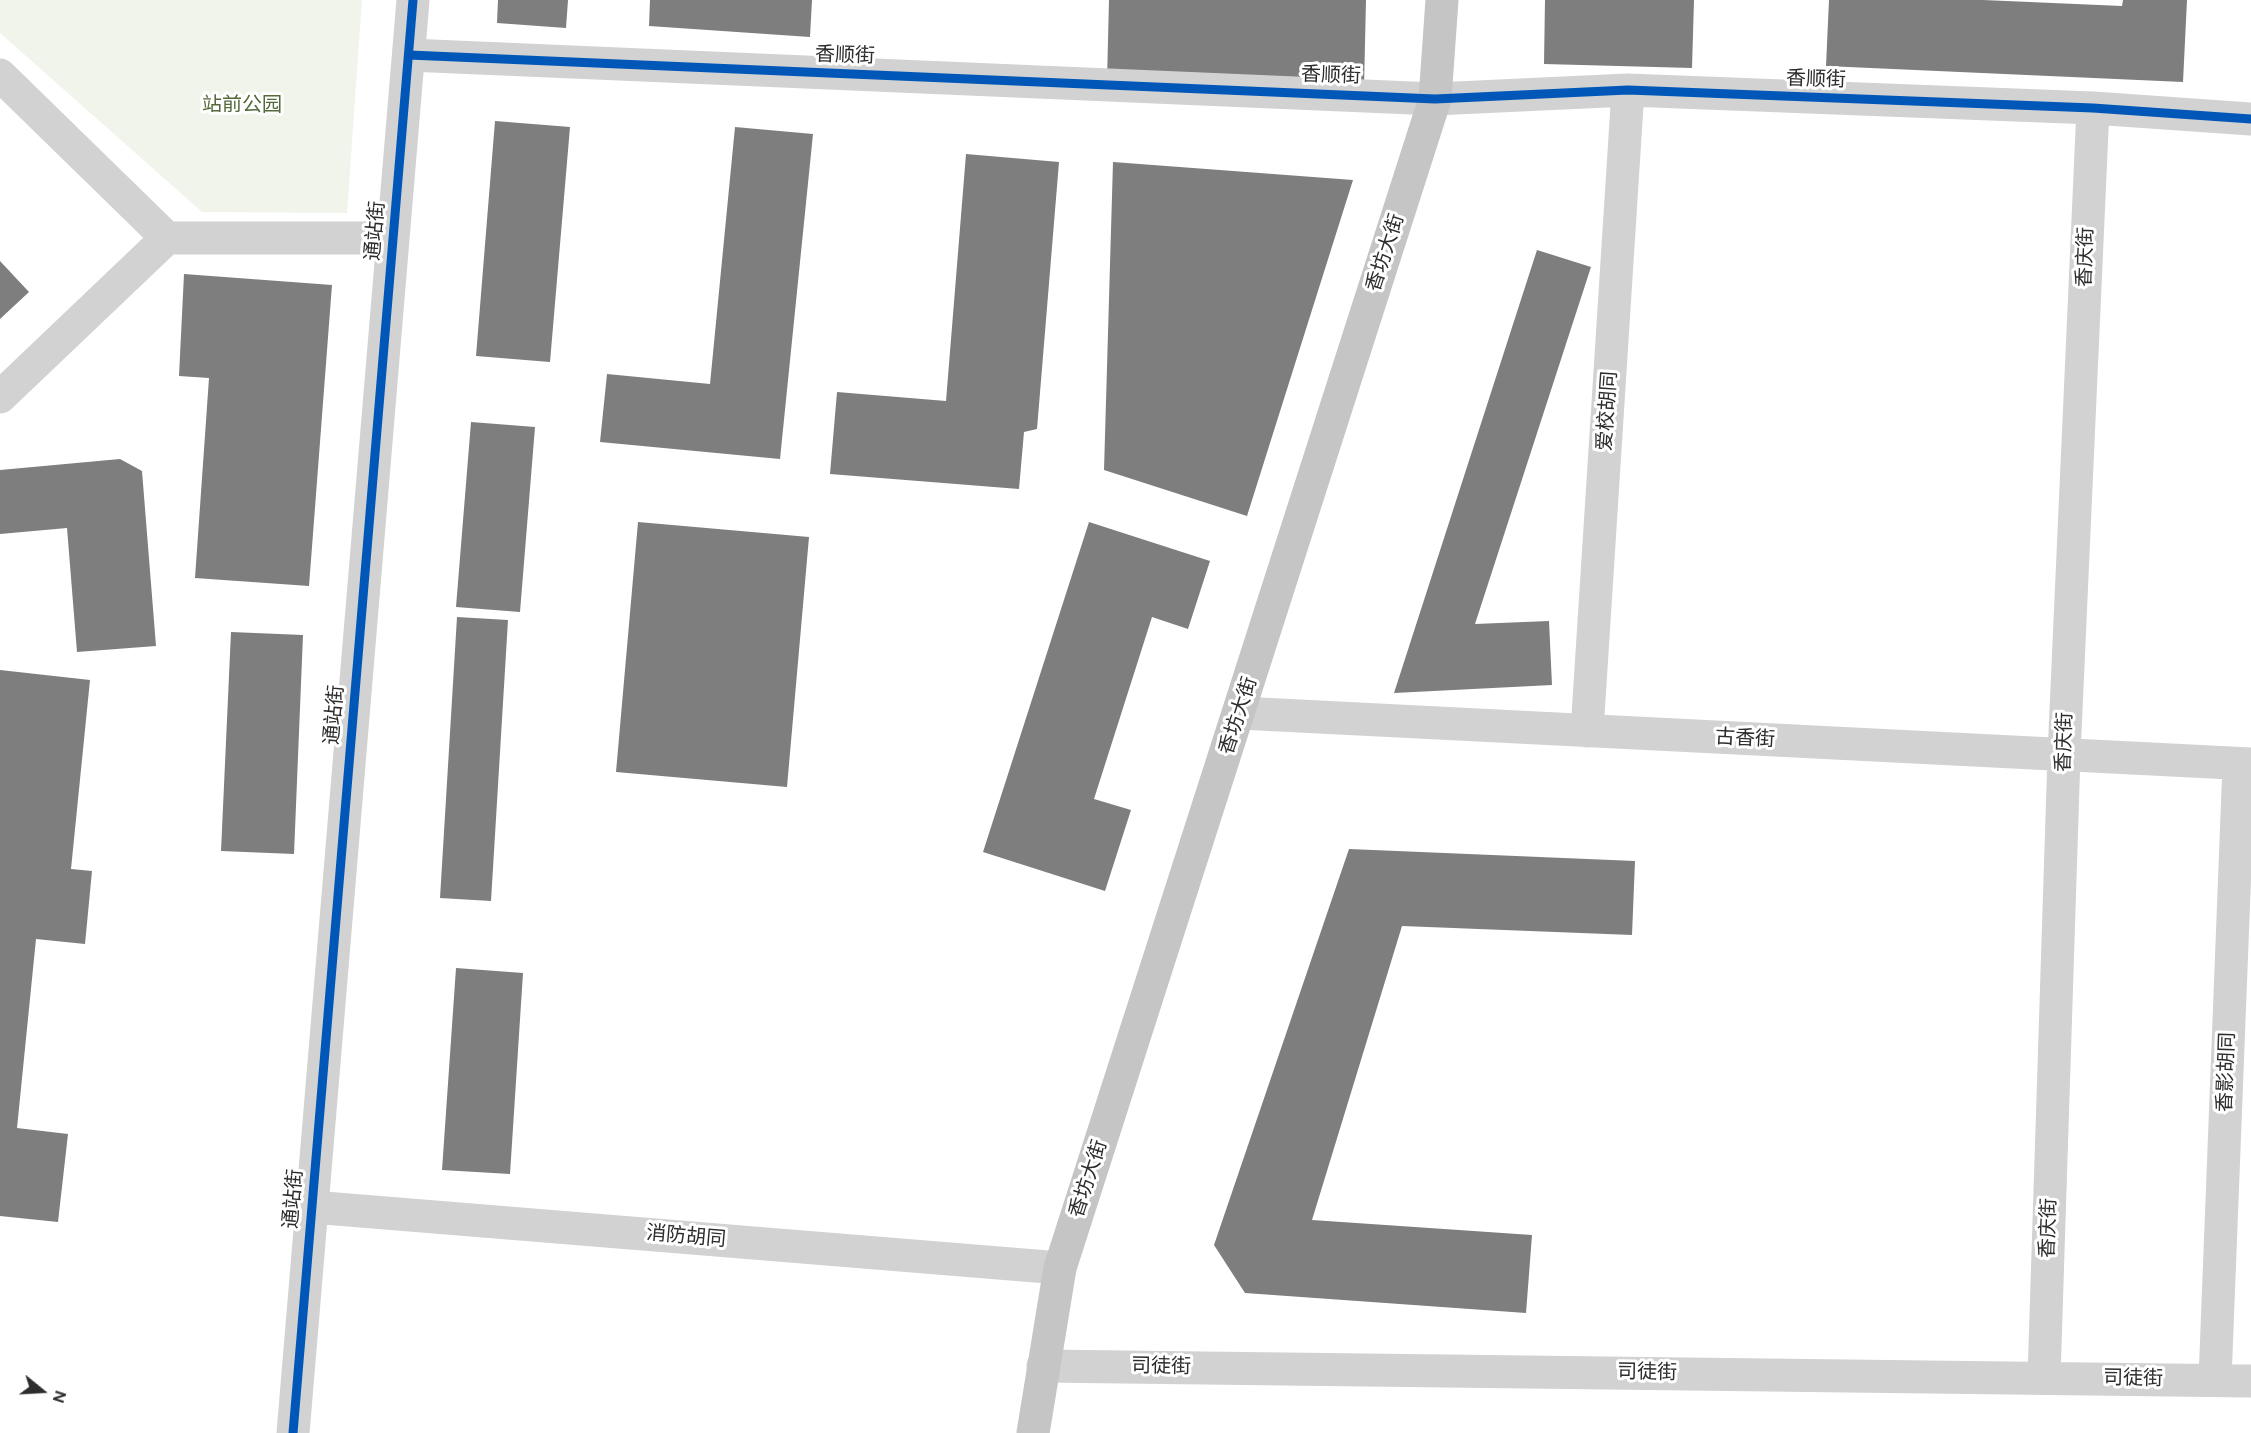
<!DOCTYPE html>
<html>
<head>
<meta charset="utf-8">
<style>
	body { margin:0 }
	#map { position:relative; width:2251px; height:1433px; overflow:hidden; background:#fff; font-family:"DM Sans",sans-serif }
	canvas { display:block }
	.north { position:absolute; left:12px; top:1361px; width:60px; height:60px; -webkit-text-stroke:4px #fff; paint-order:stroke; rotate:108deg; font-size:16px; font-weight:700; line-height:24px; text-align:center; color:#2d2d2d }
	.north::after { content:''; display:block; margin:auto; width:21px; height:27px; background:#2d2d2d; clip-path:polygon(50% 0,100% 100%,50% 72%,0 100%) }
</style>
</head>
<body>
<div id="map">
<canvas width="2251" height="1433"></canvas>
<div class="north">N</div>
</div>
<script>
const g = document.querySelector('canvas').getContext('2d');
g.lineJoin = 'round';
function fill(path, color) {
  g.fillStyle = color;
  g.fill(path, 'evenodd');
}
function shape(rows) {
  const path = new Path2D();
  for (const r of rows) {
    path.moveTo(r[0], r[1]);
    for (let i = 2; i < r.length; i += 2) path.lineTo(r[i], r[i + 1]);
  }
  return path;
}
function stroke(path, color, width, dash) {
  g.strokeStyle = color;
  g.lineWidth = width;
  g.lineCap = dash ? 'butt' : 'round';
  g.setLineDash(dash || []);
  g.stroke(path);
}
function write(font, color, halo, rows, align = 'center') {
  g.font = font + ' "DM Sans","Noto Sans SC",sans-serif';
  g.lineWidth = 6;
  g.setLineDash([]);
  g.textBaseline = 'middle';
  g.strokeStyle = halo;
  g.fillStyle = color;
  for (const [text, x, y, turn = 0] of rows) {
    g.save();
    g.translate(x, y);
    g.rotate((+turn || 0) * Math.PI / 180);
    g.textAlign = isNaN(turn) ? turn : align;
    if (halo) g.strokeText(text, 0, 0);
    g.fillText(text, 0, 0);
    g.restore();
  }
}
const green = shape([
	[0,0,362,0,347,213,202,212,0,33]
]);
const building = shape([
	[498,0,568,0,566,28,497,23],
	[650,0,812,0,810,37,649,26],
	[1109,0,1366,0,1364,87,1107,81],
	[1545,0,1694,0,1692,68,1544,64],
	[1829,0,1983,0,2122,6,2123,0,2187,0,2183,82,1826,66],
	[495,121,570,127,550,362,476,356],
	[735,127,813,134,780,459,600,442,607,374,710,384],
	[966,154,1059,162,1037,429,1024,432,1019,489,830,474,837,392,946,401],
	[1113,162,1353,180,1247,516,1104,470],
	[1537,250,1591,267,1475,624,1549,621,1552,685,1394,693],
	[0,261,29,292,0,319],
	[184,274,332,285,309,586,195,578,209,378,179,376],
	[471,422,535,427,520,612,456,607],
	[120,459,142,471,156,646,77,652,67,528,0,534,0,470],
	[638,522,809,537,787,787,616,772],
	[1089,522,1210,561,1188,629,1152,617,1094,799,1131,810,1105,891,983,852],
	[457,617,508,620,491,901,440,898],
	[231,632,303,635,294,854,221,851],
	[0,670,90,680,71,869,92,871,85,944,36,939,17,1128,68,1134,58,1222,0,1216],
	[1349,849,1635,861,1632,935,1402,926,1312,1220,1532,1235,1526,1313,1245,1293,1214,1245],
	[456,968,523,973,510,1174,442,1170]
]);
const minor = shape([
	[409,55,1435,99,1628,90,2093,108,2251,119],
	[0,75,167,238],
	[0,397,167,238,393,238],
	[1240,713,2251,764],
	[1587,731,1628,90],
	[312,1207,1060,1268],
	[1043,1366,2251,1381],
	[2044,1377,2064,755,2093,108],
	[2215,1380,2239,764],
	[293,1433,413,0]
]);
const major = shape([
	[1033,1433,1060,1268,1435,99,1442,0]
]);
const cycleway = shape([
	[409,55,1435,99,1628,90,2093,108,2251,119],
	[293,1433,413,0]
]);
const streetNames = [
	["香顺街",845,56,2],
	["香顺街",1331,76,2],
	["香顺街",1816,80,2],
	["通站街",376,231,-85],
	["香坊大街",1386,253,-72],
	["香庆街",2086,257,-88],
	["爱校胡同",1608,411,-86],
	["通站街",335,715,-85],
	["香坊大街",1239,716,-72],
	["古香街",1745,739,3],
	["香庆街",2065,742,-88],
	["香影胡同",2227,1072,-88],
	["香坊大街",1089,1179,-72],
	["通站街",294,1199,-85],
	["香庆街",2049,1228,-88],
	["消防胡同",686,1237,5],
	["司徒街",1161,1367,1],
	["司徒街",1647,1373,1],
	["司徒街",2133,1379,1]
];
const parkNames = [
	["站前公园",242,106]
];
fill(green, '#f1f4eb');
fill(building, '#7e7e7e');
stroke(minor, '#d2d2d2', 33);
stroke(major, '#c5c5c5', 33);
stroke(cycleway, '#0057b8', 9);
write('20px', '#2d2d2d', '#fff', streetNames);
write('20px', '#546a3a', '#fff', parkNames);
</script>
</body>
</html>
